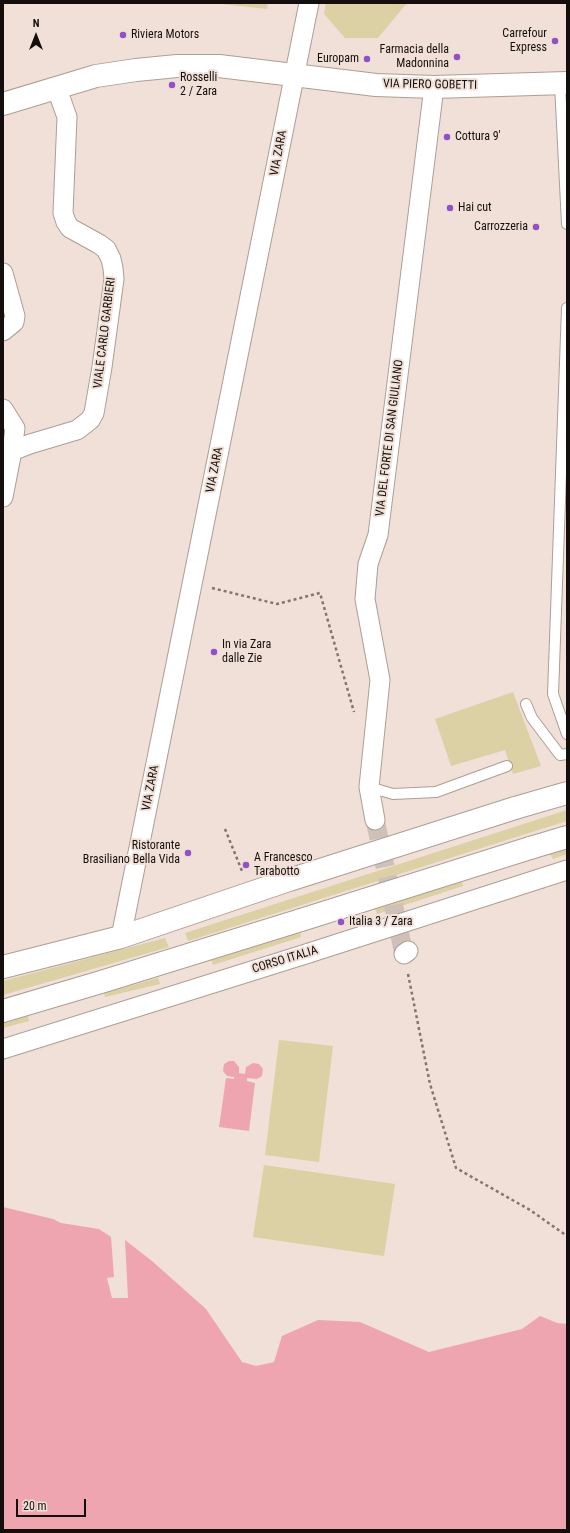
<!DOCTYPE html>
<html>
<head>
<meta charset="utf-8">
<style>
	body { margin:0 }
	#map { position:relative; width:570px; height:1533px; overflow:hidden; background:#f0e0d7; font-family:"Roboto Condensed",sans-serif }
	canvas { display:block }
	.frame { position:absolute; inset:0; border:4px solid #140f0c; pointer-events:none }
	.north { position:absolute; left:16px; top:16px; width:40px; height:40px; -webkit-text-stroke:3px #f0e0d7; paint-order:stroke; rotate:0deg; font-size:11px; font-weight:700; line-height:16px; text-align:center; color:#140f0c }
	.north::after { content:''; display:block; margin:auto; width:14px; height:18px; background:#140f0c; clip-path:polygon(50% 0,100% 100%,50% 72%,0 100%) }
	.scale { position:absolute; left:16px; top:1499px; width:70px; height:18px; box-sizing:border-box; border:2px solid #140f0c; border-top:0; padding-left:5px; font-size:12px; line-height:14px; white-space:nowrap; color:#140f0c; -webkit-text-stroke:3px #f0e0d7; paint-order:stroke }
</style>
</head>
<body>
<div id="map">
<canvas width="570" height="1533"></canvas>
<div class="frame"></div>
<div class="north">N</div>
<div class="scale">20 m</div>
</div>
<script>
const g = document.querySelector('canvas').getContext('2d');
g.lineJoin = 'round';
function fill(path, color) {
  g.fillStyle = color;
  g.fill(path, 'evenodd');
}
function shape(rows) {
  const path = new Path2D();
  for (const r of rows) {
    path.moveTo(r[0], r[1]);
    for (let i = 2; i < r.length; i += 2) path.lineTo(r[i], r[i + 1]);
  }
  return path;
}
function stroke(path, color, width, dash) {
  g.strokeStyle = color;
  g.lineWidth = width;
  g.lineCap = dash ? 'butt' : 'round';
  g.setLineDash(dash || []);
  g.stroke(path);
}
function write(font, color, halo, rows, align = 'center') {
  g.font = font + ' "Roboto Condensed",sans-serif';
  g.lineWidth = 4;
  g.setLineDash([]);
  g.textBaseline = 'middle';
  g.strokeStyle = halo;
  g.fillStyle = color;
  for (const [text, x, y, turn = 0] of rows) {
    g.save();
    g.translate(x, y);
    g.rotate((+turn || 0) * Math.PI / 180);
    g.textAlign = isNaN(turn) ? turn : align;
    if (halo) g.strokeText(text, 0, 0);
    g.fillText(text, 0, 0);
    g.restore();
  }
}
const green = shape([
	[212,3,268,3,267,9],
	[326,3,407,3,378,38,345,38,324,14],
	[513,692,541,766,513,774,505,750,451,766,435,719],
	[567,810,567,821,188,941,185,933],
	[567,849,567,854,553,859,550,854],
	[462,882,463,886,377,914,375,908],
	[300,932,301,937,213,965,211,960],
	[165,938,169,947,3,995,3,981],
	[158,978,160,984,105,997,104,993],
	[28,1016,29,1021,3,1028,3,1023],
	[279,1040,333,1046,319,1162,265,1155],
	[264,1165,395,1184,384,1256,253,1237]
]);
const water = shape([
	[229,1061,234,1061,239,1067,239,1073,245,1074,246,1067,253,1063,259,1064,263,1069,262,1076,257,1079,247,1078,247,1081,255,1083,249,1131,219,1127,226,1078,234,1079,234,1077,227,1076,223,1071,224,1064],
	[3,1207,53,1219,61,1223,99,1229,111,1237,114,1277,107,1278,112,1298,128,1298,125,1240,152,1261,206,1309,242,1362,256,1366,274,1362,282,1336,318,1320,360,1322,429,1352,522,1329,540,1316,557,1323,567,1324,567,1530,3,1530]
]);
const streetTunnel = shape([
	[375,820,404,954]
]);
const path = shape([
	[212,588,277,604,320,593,354,712],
	[225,829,242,871],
	[408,974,430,1084,456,1168,530,1210,567,1236]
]);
const lane = shape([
	[560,84,567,224],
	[567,308,553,694,567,734],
	[526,704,532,718,560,755,567,754],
	[369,787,393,794,436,792,507,766]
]);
const street = shape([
	[3,273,15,316,14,322,3,331],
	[3,409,15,428,12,451],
	[3,497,12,451,30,444,77,430,90,420,94,413,102,367,114,279,113,268,111,259,106,249,99,244,70,228,66,222,63,213,67,117,57,89],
	[375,820,369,787,380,680,365,599,368,564,378,535,434,87],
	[542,878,567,870],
	[121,937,309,3],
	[404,954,408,951],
	[3,1049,309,953]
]);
const secondary = shape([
	[3,104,96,76,136,70,177,66,219,66,376,85,434,87,567,83]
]);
const primary = shape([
	[515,808,567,793],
	[530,848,567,837],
	[3,967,121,937,289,880],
	[3,1011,101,982,301,920]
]);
const streetBridge = shape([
	[309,953,542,878]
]);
const primaryBridge = shape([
	[289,880,515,808],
	[301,920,530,848]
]);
const markers = [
	[123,35,4,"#9051c6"],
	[555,41,4,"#9051c6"],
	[457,57,4,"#9051c6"],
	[367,59,4,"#9051c6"],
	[172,85,4,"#9051c6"],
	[447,137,4,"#9051c6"],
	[450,208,4,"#9051c6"],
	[536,227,4,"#9051c6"],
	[214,652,4,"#9051c6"],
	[188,853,4,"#9051c6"],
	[246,865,4,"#9051c6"],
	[341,922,4,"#9051c6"]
];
const poiNames = [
	["Carrefour",547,34,"right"],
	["Express",547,48,"right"],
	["Riviera Motors",131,35],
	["Farmacia della",449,50,"right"],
	["Madonnina",449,64,"right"],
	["Europam",359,59,"right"],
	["Rosselli",180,78],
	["2 / Zara",180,92],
	["Cottura 9'",455,137],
	["Hai cut",458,208],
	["Carrozzeria",528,227,"right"],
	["In via Zara",222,645],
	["dalle Zie",222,659],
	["Ristorante",180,846,"right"],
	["Brasiliano Bella Vida",180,860,"right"],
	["A Francesco",254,858],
	["Tarabotto",254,872],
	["Italia 3 / Zara",349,922]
];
const streetNames = [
	["VIA PIERO GOBETTI",430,85,1],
	["VIA ZARA",279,153,-79],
	["VIALE CARLO GARBIERI",105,333,-83],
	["VIA DEL FORTE DI SAN GIULIANO",390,438,-83],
	["VIA ZARA",215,470,-79],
	["VIA ZARA",151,788,-79],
	["CORSO ITALIA",285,960,-17]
];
fill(green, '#dcd0a5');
fill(water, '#efa5b0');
stroke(streetTunnel, '#cfc1b9', 19, [19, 10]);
stroke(lane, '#ad9e95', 12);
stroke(street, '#ad9e95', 21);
stroke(secondary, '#ad9e95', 24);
stroke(primary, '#ad9e95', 24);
stroke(path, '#817670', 2.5, [3, 3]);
stroke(lane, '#fff', 10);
stroke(street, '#fff', 19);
stroke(secondary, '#fff', 22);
stroke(primary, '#fff', 22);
stroke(streetBridge, '#ad9e95', 21, []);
stroke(primaryBridge, '#ad9e95', 24, []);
stroke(streetBridge, '#fff', 19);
stroke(primaryBridge, '#fff', 22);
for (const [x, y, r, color] of markers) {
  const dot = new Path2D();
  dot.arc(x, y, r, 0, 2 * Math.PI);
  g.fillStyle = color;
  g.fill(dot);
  stroke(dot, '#f0e0d7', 1.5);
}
write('12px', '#140f0c', '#f0e0d7', poiNames, 'left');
write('12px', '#140f0c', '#f0e0d7', streetNames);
</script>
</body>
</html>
